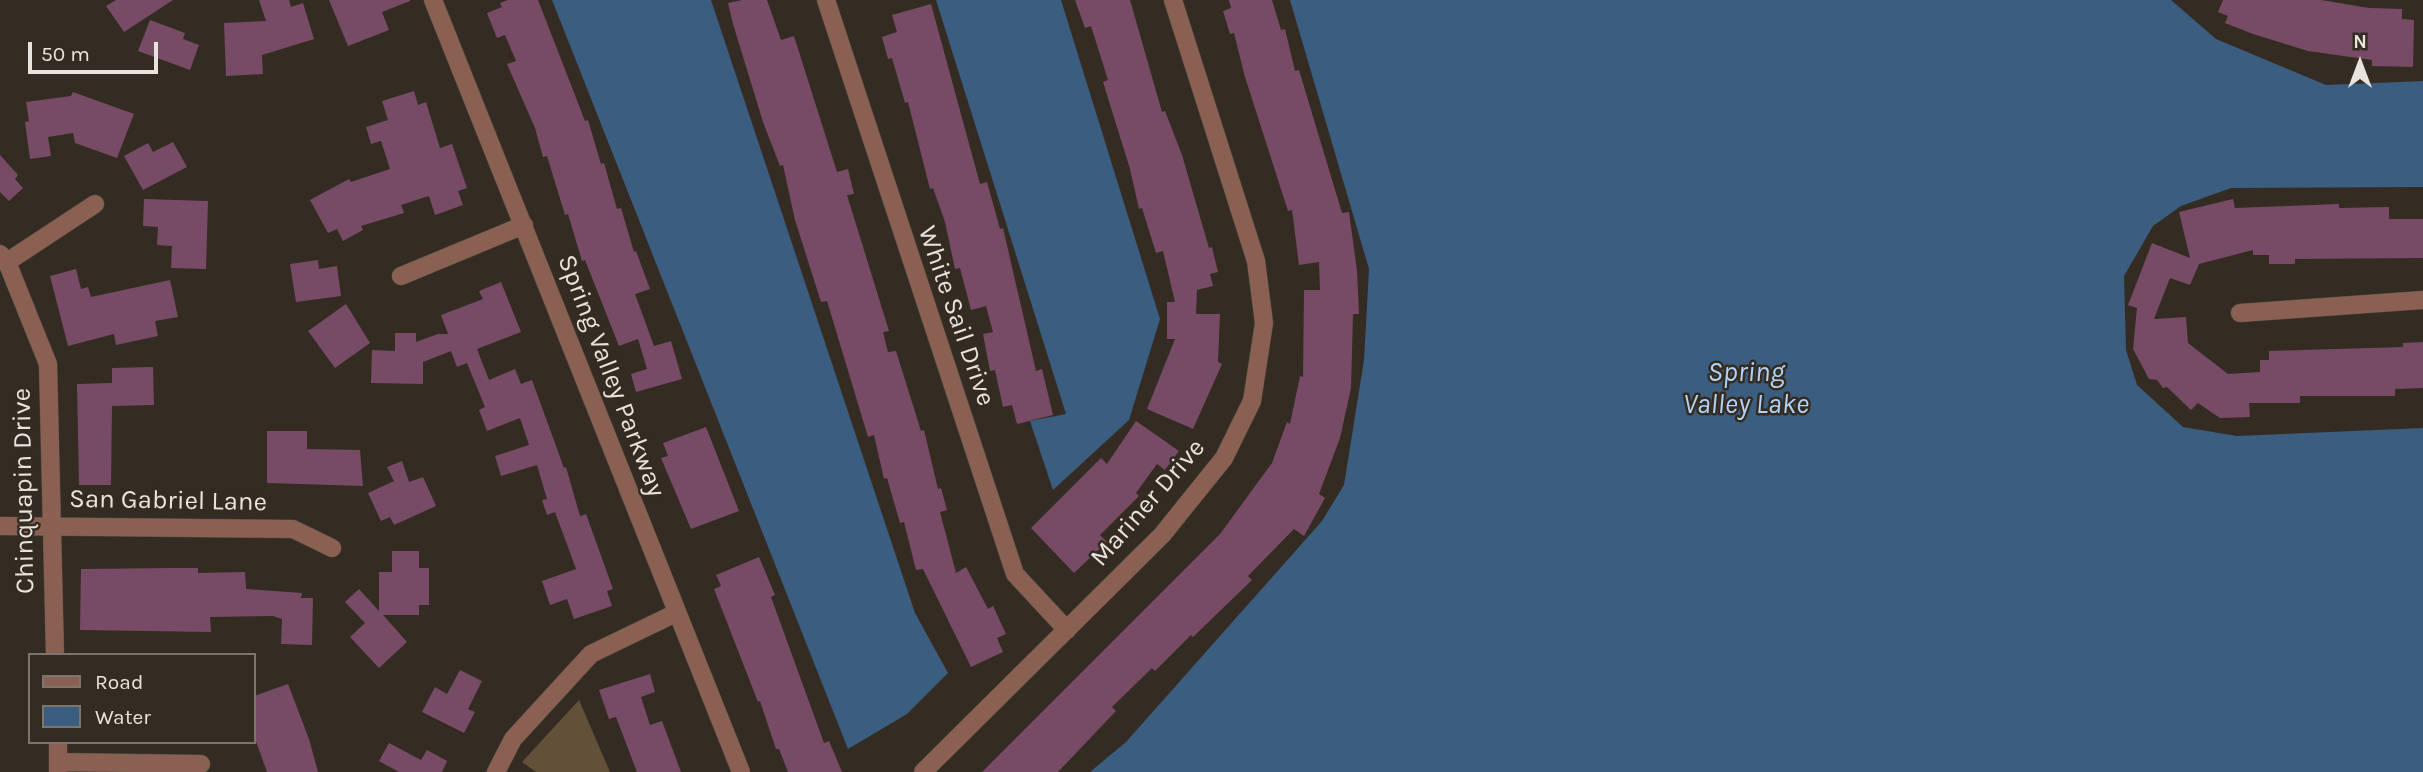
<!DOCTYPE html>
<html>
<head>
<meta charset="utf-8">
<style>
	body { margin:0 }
	#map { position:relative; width:2423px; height:772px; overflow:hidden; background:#342c22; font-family:Karla,sans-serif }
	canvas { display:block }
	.legend { position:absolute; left:28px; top:653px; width:228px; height:91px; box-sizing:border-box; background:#342c22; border:2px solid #7c756d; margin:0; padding:9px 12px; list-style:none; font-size:21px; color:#e8e3dd }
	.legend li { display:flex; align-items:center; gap:14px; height:35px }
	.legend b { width:35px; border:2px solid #7c756d }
	.north { position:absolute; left:2325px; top:28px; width:70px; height:70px; -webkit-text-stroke:5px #342c22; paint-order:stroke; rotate:0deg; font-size:19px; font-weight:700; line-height:28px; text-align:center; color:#e8e3dd }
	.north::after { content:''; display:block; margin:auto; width:24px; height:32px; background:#e8e3dd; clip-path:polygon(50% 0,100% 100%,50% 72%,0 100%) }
	.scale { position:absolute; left:28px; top:42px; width:130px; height:32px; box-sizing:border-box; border:4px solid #e8e3dd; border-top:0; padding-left:9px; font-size:21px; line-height:24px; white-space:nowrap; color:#e8e3dd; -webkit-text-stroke:5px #342c22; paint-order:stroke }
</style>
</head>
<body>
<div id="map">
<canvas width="2423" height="772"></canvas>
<ul class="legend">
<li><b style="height:9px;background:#896052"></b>Road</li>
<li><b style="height:19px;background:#3a5d80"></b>Water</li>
</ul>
<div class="north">N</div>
<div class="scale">50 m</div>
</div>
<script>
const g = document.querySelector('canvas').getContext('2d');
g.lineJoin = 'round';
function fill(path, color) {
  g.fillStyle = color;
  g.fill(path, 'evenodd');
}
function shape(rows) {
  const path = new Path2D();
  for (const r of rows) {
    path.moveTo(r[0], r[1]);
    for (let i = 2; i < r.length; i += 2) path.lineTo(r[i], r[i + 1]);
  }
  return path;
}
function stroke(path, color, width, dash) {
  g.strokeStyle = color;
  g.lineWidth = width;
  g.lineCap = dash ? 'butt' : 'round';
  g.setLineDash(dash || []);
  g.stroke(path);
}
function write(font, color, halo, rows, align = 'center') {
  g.font = font + ' Karla,sans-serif';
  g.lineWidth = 5;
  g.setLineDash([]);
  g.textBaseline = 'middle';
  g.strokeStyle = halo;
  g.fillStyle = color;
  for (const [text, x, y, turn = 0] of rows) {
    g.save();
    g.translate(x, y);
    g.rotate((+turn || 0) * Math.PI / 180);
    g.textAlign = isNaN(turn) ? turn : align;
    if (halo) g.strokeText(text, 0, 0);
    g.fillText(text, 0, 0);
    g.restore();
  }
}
const green = shape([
	[579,700,610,772,536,772,522,762]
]);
const water = shape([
	[552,0,711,0,915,613,948,673,907,714,848,749],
	[936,0,1061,0,1160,319,1129,420,1053,490,1030,421,1066,414],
	[1290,0,2171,0,2216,39,2326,85,2423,81,2423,187,2231,188,2181,206,2153,226,2124,276,2126,350,2137,385,2183,427,2237,436,2423,428,2423,772,1090,772,1126,742,1322,521,1344,485,1364,360,1369,269]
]);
const building = shape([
	[116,0,173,0,124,32,106,6],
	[259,0,289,0,291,7,303,3,314,39,262,55,263,74,226,76,224,23,266,21],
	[329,0,410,0,410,1,382,12,389,30,348,46],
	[508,0,538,0,585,121,588,120,601,164,604,163,617,209,621,208,634,252,636,251,650,289,635,294,654,346,671,341,682,379,636,392,631,374,647,369,638,339,619,346,585,260,582,261,568,214,565,215,547,156,543,157,535,128,507,64,516,61,505,35,497,38,487,13,502,7,500,3],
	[742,0,767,0,781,40,794,36,837,172,848,169,854,194,847,195,889,331,883,332,888,352,896,351,921,431,924,430,938,489,941,488,947,510,940,512,956,573,966,567,988,609,993,606,1006,634,997,638,1003,652,971,667,923,569,916,570,904,522,900,523,887,478,884,479,874,435,868,437,827,301,821,302,795,220,783,165,780,166,763,122,733,24,728,3],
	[1075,0,1130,0,1162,112,1165,111,1182,155,1209,248,1212,247,1218,272,1210,274,1213,286,1197,290,1196,314,1220,314,1218,362,1222,364,1193,429,1147,409,1175,339,1167,339,1167,302,1175,302,1163,251,1156,253,1142,208,1139,209,1130,169,1103,82,1108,80,1091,26,1085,28],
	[1229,0,1272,0,1281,30,1285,29,1295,71,1299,70,1342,213,1349,212,1357,271,1359,314,1353,314,1351,388,1340,438,1319,494,1325,498,1304,536,1294,529,1248,576,1252,580,1193,637,1191,635,1155,671,1152,668,1112,707,1116,711,1058,772,982,772,1220,534,1272,463,1287,422,1290,424,1300,376,1303,377,1304,290,1320,290,1319,262,1299,265,1292,210,1288,211,1245,77,1234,33,1230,34,1223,11,1231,8],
	[2223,0,2321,0,2369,8,2402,9,2402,19,2414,20,2413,67,2372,66,2372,60,2308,51,2253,34,2225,23,2228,16,2218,12],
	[931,4,980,184,987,182,1000,229,1003,228,1036,371,1042,369,1053,415,1017,424,1012,405,1003,407,995,370,990,371,983,334,993,332,986,306,971,310,960,268,955,269,945,222,933,188,930,189,908,102,905,103,892,58,888,59,882,37,897,32,892,15],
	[150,20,185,33,183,39,199,45,190,70,138,51],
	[414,91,418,105,426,102,440,148,452,144,467,188,458,191,463,205,435,215,429,196,401,205,404,213,361,226,363,230,343,241,337,229,328,233,310,200,349,179,351,182,390,169,381,141,371,144,366,127,388,120,382,101],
	[73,92,134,114,117,158,75,143,73,133,48,137,51,156,30,159,25,122,29,121,26,102,71,96],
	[173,142,187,167,143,190,124,156,148,143,153,152],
	[0,155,18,175,15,179,23,188,9,201,0,192],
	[144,199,208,201,206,269,171,268,172,246,157,245,158,227,143,226],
	[2233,199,2235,208,2339,204,2339,208,2389,207,2389,219,2423,219,2423,258,2295,259,2295,264,2269,264,2269,255,2253,255,2253,250,2199,264,2190,285,2170,278,2154,319,2186,317,2188,343,2228,374,2260,372,2260,360,2269,360,2269,351,2403,347,2403,343,2423,342,2423,388,2395,389,2395,396,2300,396,2300,403,2249,403,2250,417,2220,418,2198,403,2191,410,2167,387,2163,388,2157,380,2149,379,2133,349,2137,308,2128,305,2152,243,2190,258,2179,212],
	[318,260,319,269,337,266,341,296,296,302,290,264],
	[76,269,81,289,88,287,91,297,170,280,178,317,155,321,158,336,116,345,114,334,68,346,50,276],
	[501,282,521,332,477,349,489,380,515,369,521,384,532,380,564,468,566,467,580,516,586,514,613,589,607,591,612,606,574,619,567,599,550,605,542,581,576,569,555,512,547,515,542,500,547,499,537,465,501,476,495,456,529,445,520,418,487,431,479,410,485,407,467,363,457,367,451,351,423,362,423,384,371,383,372,350,395,351,395,333,416,333,416,342,438,334,448,334,441,315,483,299,479,291],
	[346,304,370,343,335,368,308,331],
	[153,367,154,405,112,406,111,485,79,485,77,384,112,383,112,368],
	[1136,421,1179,451,1165,470,1157,464,1136,493,1139,496,1100,535,1107,542,1074,573,1031,528,1101,458,1107,464],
	[706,427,739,511,691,529,661,458,668,456,663,443],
	[267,431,307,431,307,449,360,450,363,486,267,483],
	[402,461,409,482,423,477,436,506,394,525,390,517,381,521,368,493,394,481,387,467],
	[392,551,419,551,419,568,429,568,429,605,419,605,419,615,383,615,407,642,379,668,350,637,365,623,345,602,359,589,379,611,379,572,392,572],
	[759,557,775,595,771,597,824,743,829,741,842,772,788,772,779,749,776,749,760,701,758,702,714,589,721,586,716,575],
	[173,568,198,568,198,573,245,572,246,589,302,593,301,598,313,598,312,645,281,644,282,619,273,616,210,617,211,632,80,630,81,569],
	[460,670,482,681,468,709,475,712,464,733,422,712,435,687,447,694],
	[650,674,655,692,641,697,650,725,662,721,681,772,637,772,616,717,609,719,599,690],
	[288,684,309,739,318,772,267,772,254,736,254,696],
	[389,743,421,760,427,750,447,761,442,772,399,772,379,761]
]);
const minor = shape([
	[433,0,741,772],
	[826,0,1015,574,1067,630],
	[0,254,7,262,48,364,55,655],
	[7,262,95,204],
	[401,276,524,225],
	[2240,313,2423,300],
	[0,526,293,529,332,548],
	[58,742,58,772],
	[58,762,201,764],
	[496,772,513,739,591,654,676,613],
	[923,772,1162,535,1224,458,1252,401,1264,323,1256,261,1173,0]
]);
const streetNames = [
	["White Sail Drive",956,316,71],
	["Spring Valley Parkway",611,376,69],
	["Chinquapin Drive",24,491,-91],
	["San Gabriel Lane",168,501,1],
	["Mariner Drive",1148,503,-49]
];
const waterNames = [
	["Spring",1746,373],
	["Valley Lake",1746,405]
];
fill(green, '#625038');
fill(water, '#3a5d80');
fill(building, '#774b65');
stroke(minor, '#514940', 19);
stroke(minor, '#896052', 18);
write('26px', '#e8e3dd', '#342c22', streetNames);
write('italic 28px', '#b0d2f4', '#342c22', waterNames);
</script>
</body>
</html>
